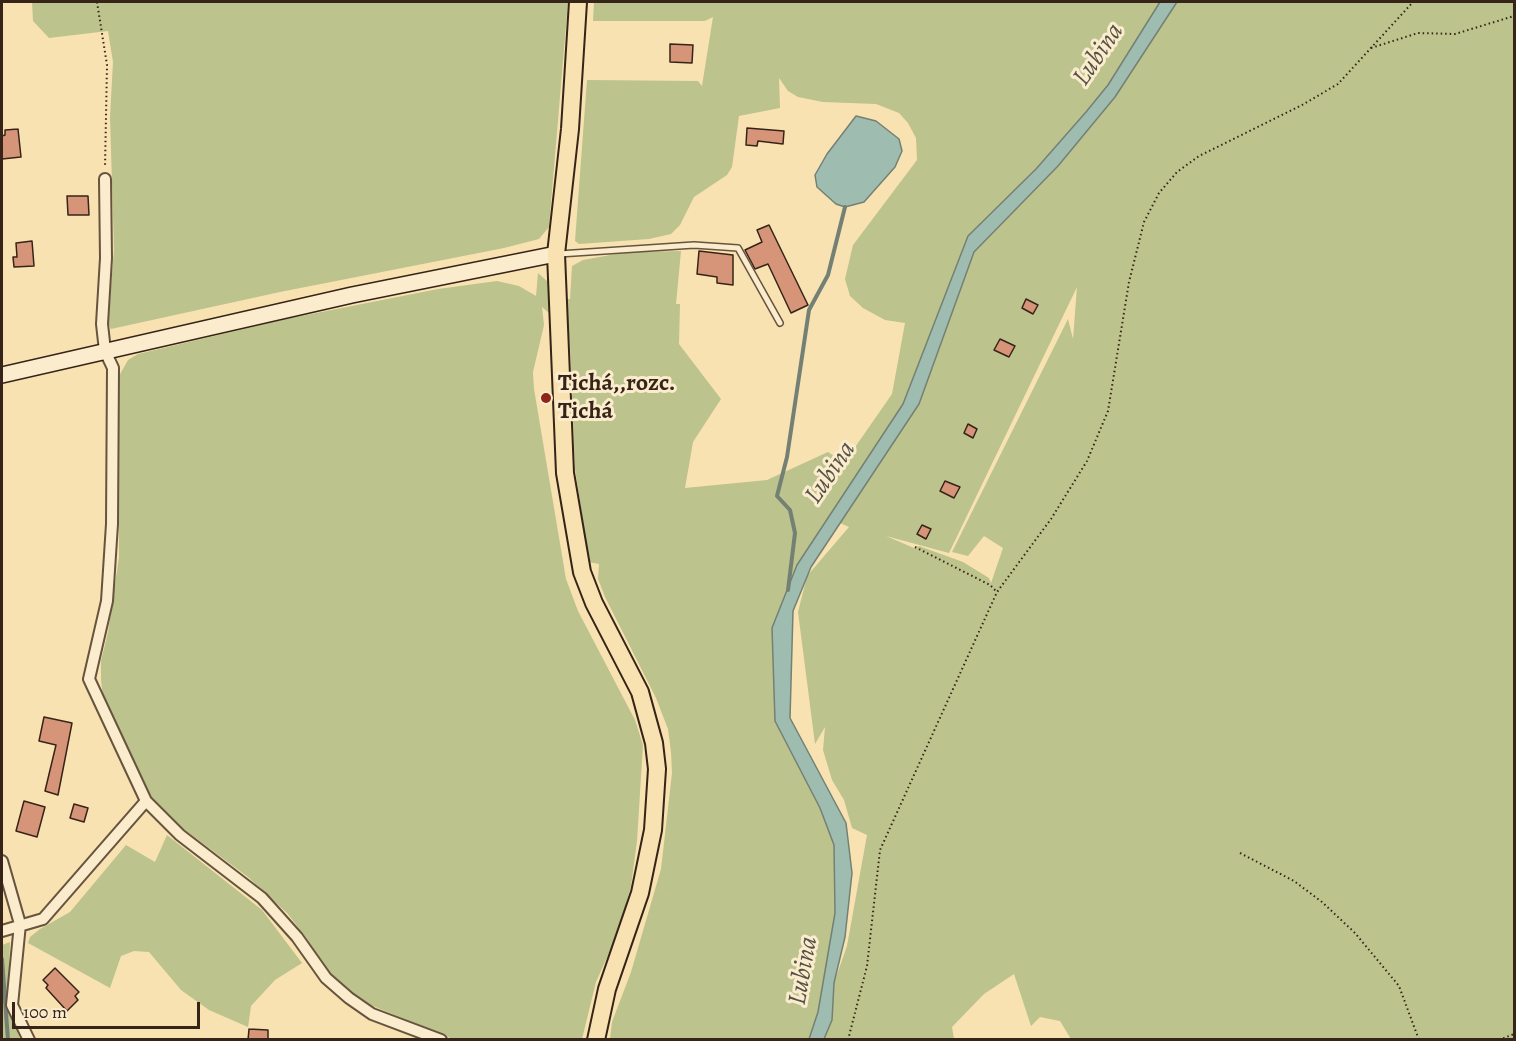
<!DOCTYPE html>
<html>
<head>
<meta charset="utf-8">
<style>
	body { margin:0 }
	#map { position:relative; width:1516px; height:1041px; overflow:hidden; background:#f8e2b1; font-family:Alegreya,serif }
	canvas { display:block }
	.frame { position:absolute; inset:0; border:3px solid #362418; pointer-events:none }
	.scale { position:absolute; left:12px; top:1002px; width:188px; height:27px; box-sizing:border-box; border:3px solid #362418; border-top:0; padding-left:8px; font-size:18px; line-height:21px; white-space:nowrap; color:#362418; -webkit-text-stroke:4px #faeccc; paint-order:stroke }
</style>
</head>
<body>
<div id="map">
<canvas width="1516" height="1041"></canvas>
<div class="frame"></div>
<div class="scale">100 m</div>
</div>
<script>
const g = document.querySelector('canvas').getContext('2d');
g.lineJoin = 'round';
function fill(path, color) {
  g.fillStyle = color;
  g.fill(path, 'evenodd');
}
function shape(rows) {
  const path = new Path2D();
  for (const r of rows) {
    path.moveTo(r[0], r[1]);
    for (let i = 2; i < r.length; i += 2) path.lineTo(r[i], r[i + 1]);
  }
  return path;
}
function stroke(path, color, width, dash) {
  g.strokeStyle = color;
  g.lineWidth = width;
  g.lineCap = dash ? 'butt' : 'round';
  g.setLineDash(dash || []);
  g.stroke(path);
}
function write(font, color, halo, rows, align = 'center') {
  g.font = font + ' Alegreya,serif';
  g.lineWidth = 6;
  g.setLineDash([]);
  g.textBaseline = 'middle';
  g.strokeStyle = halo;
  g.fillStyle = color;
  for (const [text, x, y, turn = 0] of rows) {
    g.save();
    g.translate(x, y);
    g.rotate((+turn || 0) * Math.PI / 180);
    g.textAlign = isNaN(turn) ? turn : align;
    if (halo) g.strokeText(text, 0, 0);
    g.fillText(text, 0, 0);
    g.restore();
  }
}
const green = shape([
	[32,2,568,2,549,227,539,239,504,248,280,292,111,329,108,323,114,250,110,117,113,62,108,31,49,38,33,21],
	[594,2,1160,2,1108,85,1086,112,1036,169,968,236,903,404,797,565,775,721,820,808,834,845,835,913,818,1012,809,1039,610,1039,612,1022,631,972,661,869,672,773,671,752,668,729,656,698,605,597,598,579,599,564,589,562,575,469,570,345,565,299,570,299,572,266,583,260,627,252,681,251,676,304,680,304,679,344,721,399,693,442,685,488,767,480,828,452,844,463,892,394,905,323,885,320,863,308,850,296,845,279,853,245,917,160,916,138,908,123,899,113,876,104,823,102,798,97,788,91,779,78,780,108,739,116,732,167,727,175,694,197,680,225,671,234,649,239,579,244,575,241,587,80,698,81,702,86,713,17,705,21,593,21],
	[1177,2,1514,2,1514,1039,1071,1039,1060,1021,1040,1017,1031,1026,1014,974,984,994,952,1027,954,1039,824,1039,832,1020,834,983,847,946,867,835,852,828,844,800,832,780,823,750,825,727,815,744,798,612,807,576,849,527,840,523,919,404,974,252,1058,166,1115,97],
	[1077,287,1073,339,1068,319,952,552,968,556,984,536,1003,548,991,583,989,578,963,562,919,546,914,548,886,536,949,553],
	[538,273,547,281,551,299,549,313,542,307,544,325,533,372,534,389,566,579,578,611,635,720,643,745,637,841,631,886,617,935,596,982,582,1039,453,1039,373,1006,333,980,305,936,287,913,248,877,182,828,154,802,131,760,103,697,101,680,101,661,108,632,119,557,119,376,128,360,138,354,286,319,438,289,497,281,519,286,536,296],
	[167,835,262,910,302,963,275,980,251,1006,248,1027,209,1010,181,990,149,952,134,951,121,956,110,988,28,943,30,937,40,929,70,912,126,845,155,862],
	[10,942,8,1000,20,1039,2,1040,2,945]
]);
const water = shape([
	[1160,2,1177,2,1115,97,1058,166,974,252,919,404,811,567,793,611,790,718,846,823,852,873,845,937,834,983,832,1020,824,1039,809,1039,818,1012,835,913,834,845,820,808,775,721,772,628,797,565,903,404,968,236,1036,169,1086,112,1108,85,1160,2],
	[856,116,876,121,899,139,902,151,895,167,864,202,845,207,836,204,817,187,815,175,827,154,856,116]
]);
const stream = shape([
	[788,590,795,533,790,510,777,496,787,457,809,310,828,275,845,207],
	[2,959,8,1040]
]);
const building = shape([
	[670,44,693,45,692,63,670,62,670,44],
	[747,128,784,131,783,144,758,141,757,146,746,145,747,128],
	[18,129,21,157,2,159,2,136,5,135,5,130,18,129],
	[67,196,88,196,89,215,68,215,67,196],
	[769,225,808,305,791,313,768,264,755,269,745,250,762,242,757,230,769,225],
	[32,241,34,266,14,267,13,257,17,257,16,243,32,241],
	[699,251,733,255,733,285,717,283,717,277,697,274,699,251],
	[1026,299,1038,305,1033,314,1022,308,1026,299],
	[1000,339,1015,346,1009,357,994,350,1000,339],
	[968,424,977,429,973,438,964,433,968,424],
	[945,481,960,487,954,498,940,491,945,481],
	[922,525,931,529,926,539,917,534,922,525],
	[44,717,72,723,58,795,45,791,56,745,39,741,44,717],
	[24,801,45,807,37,837,16,831,24,801],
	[74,804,88,808,84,822,70,818,74,804],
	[55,968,79,992,75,996,78,1000,67,1011,46,988,48,985,43,980,55,968],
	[249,1029,268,1030,268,1040,248,1040,249,1029]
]);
const path = shape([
	[97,2,107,65,105,167],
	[1371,48,1418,33,1455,34,1514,16],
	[915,547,990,585,997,592],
	[1240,853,1294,881,1322,902,1355,933,1399,986,1419,1040],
	[848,1040,867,966,880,850,997,592,1051,519,1087,461,1108,411,1129,282,1144,222,1159,193,1177,172,1199,156,1302,105,1338,84,1413,2],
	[1499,1040,1514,1034]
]);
const lane = shape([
	[559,254,694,245,738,248,780,323]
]);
const street = shape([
	[105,179,106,258,102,324,105,351,113,368,112,524,107,601,89,679,146,801,180,835,262,898,297,937,326,978,349,998,372,1014,441,1040],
	[2,861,20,924,12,1005,29,1040],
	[2,931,43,919,146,801]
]);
const secondary = shape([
	[2,375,352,295,556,254]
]);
const primary = shape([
	[578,2,570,129,556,254,565,473,582,572,594,603,640,692,654,743,657,769,653,830,640,893,607,989,596,1040]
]);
const markers = [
	[546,398,6,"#8f2418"]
];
const poiNames = [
	["Tichá,,rozc.",558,384],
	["Tichá",558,412]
];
const waterNames = [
	["Lubina",1099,55,-56],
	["Lubina",831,473,-56],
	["Lubina",804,971,-80]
];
fill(green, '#bcc38d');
fill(water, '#9ebdb0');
stroke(water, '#748073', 1.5);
stroke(stream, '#748073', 4);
fill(building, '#d69579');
stroke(building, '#362418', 1.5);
stroke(lane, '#66543e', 8);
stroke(street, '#66543e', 14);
stroke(secondary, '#362418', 18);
stroke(primary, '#362418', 20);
stroke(path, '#362418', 2, [1.5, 3]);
stroke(lane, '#faeccc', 5);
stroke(street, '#faeccc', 10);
stroke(secondary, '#faeccc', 15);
stroke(primary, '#f8e2b1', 16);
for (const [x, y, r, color] of markers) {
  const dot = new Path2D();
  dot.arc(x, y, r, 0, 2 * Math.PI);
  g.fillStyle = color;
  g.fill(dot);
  stroke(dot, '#faeccc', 2);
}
write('bold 24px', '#362418', '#faeccc', poiNames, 'left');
write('italic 26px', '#555246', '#faeccc', waterNames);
</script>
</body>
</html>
